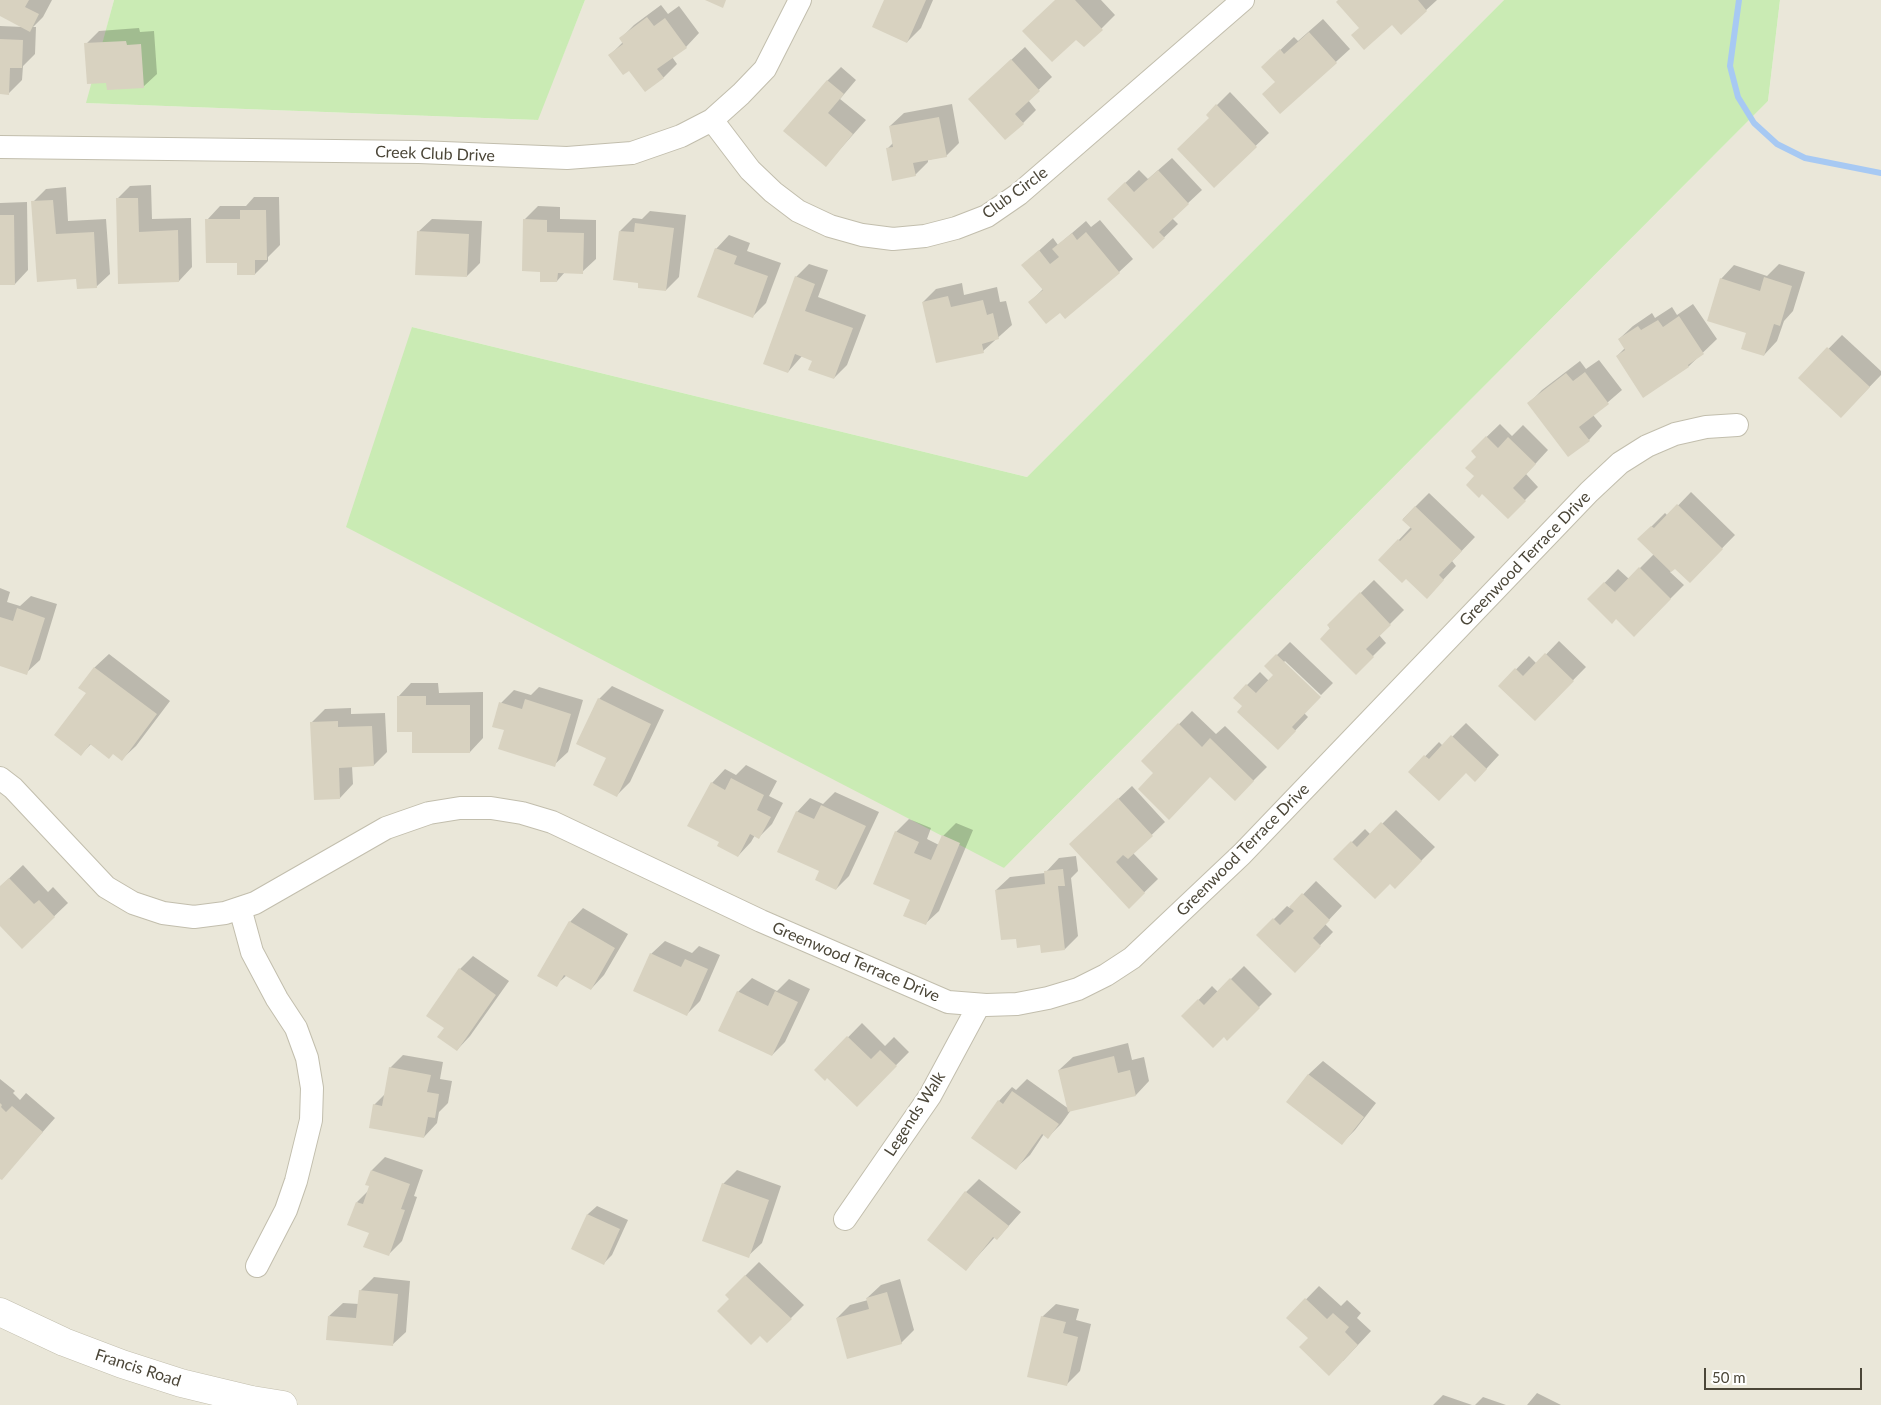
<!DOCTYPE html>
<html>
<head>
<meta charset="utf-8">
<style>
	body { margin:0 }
	#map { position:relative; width:1881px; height:1405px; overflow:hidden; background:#f6f4eb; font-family:Lato,sans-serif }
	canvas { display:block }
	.scale { position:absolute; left:1704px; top:1368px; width:158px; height:22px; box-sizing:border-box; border:2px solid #4b4638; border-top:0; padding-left:6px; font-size:15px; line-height:18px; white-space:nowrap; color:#4b4638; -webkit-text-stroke:4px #fff; paint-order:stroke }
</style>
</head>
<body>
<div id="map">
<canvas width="1881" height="1405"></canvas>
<div class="scale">50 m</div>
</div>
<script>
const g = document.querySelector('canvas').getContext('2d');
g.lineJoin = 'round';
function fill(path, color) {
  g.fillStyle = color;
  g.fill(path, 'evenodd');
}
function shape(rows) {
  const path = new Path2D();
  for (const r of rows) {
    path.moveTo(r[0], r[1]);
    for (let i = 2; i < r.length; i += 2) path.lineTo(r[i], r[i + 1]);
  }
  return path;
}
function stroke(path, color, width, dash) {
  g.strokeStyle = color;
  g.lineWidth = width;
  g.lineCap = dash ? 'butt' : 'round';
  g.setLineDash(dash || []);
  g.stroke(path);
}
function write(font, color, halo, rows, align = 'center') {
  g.font = font + ' Lato,sans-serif';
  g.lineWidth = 5;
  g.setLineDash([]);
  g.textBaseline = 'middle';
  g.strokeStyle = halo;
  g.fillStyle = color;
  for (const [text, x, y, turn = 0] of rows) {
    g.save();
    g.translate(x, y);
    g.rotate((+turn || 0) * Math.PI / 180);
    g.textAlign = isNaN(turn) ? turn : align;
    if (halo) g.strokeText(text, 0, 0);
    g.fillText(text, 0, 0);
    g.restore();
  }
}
const residential = shape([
	[0,0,114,0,87,103,537,120,585,0,1504,0,1027,477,412,327,1004,868,1768,101,1780,0,1881,0,1881,1405,0,1405]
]);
const green = shape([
	[114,0,585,0,538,120,86,103],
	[1504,0,1780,0,1768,101,1004,868,346,527,412,327,1027,477]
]);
const shadow = shape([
	[0,0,52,0,43,17,33,27,36,27,35,54,23,66,22,80,9,93,0,93,0,26,23,27,0,14],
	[885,0,933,0,921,28,907,42],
	[1056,0,1101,0,1115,15,1084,46,1076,38],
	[1340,0,1437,0,1401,33,1392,23,1360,28],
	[661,5,668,14,679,6,699,33,686,47,672,57,677,64,664,77,645,91,629,69,610,55,623,42,621,38,634,25],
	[1323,19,1350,49,1281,112,1276,82,1276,54,1294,37,1298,41],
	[139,28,140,32,154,31,157,74,143,87,107,82,86,44,99,31],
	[1025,47,1052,77,1028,100,1036,110,1023,123,983,86],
	[841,67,856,80,840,99,866,120,826,165,827,81],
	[1230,92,1269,133,1214,186,1210,118,1207,115],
	[952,104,959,143,946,156,928,160,928,162,915,175,888,148,893,143,890,126,904,113],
	[1172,158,1202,190,1172,218,1178,224,1153,248,1122,186,1139,170,1148,179],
	[151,185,152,219,191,218,192,267,179,281,120,282,117,199,130,186],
	[66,187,68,221,106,219,110,274,96,287,77,278,33,202,46,189],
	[254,197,279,197,280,245,268,257,268,261,255,274,239,262,207,220,220,206,246,206],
	[27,202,28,270,15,284,0,284,0,203],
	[538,206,560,207,560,219,596,220,596,259,582,272,565,272,557,281,541,270,524,220],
	[650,211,686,215,679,277,666,290,640,282,620,231,633,218,642,219],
	[432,219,482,221,480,263,467,276,418,232],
	[1100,220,1133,259,1119,272,1060,311,1030,302,1043,289,1023,265,1053,238,1058,245,1086,221,1091,227],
	[729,235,750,243,747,251,781,263,766,303,752,317,716,249],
	[809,264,828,270,818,297,866,315,847,365,834,378,814,360,802,356,788,372,796,277],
	[1779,264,1805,272,1793,311,1784,321,1777,341,1764,355,1747,332,1721,279,1734,265,1767,276],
	[962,283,964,295,997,287,1000,302,1006,301,1012,325,983,351,923,302,936,289],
	[1693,304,1717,339,1689,366,1644,396,1617,356,1625,348,1619,339,1633,326,1652,313,1655,318,1672,307,1677,315],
	[1842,335,1881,371,1881,375,1854,403,1800,378],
	[1599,360,1622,390,1593,415,1602,426,1589,440,1529,403,1542,390,1580,361,1586,369],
	[1500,424,1512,436,1523,425,1548,450,1526,474,1538,487,1508,517,1476,476,1478,457,1472,451],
	[1691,492,1735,535,1690,581,1675,567,1670,572,1684,585,1634,635,1616,618,1589,599,1618,569,1629,579,1654,554,1639,539,1665,513,1668,516],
	[1429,493,1475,537,1452,561,1456,566,1427,597,1406,577,1380,560,1411,527,1403,519],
	[1374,580,1404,610,1379,635,1386,643,1356,673,1328,625],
	[0,588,10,592,7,602,20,606,31,596,57,604,40,660,26,673,0,665],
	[1559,641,1586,667,1535,719,1500,686,1529,656,1537,664],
	[1290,642,1333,683,1321,695,1285,661,1283,663,1304,713,1308,717,1291,735,1244,706,1247,685,1260,672,1269,681,1275,675,1266,666],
	[109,654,170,701,136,746,122,759,114,753,91,744,81,754,87,693,80,688,95,667],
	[411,683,438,683,439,693,483,692,483,738,470,752,413,731,398,697],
	[612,686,664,710,630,782,617,795,608,758,599,699],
	[539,687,583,700,568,752,554,765,506,729,501,703,514,690,531,695],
	[351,708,351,714,385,713,387,752,374,765,352,766,353,784,340,798,311,723,325,709],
	[1192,711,1216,734,1225,726,1267,767,1235,799,1210,776,1155,773,1143,761],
	[1466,723,1499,755,1475,781,1466,772,1410,772,1439,742,1443,746],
	[746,765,777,781,769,796,783,803,772,824,759,837,755,835,751,842,738,856,721,842,712,783,725,769,736,775],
	[1132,786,1165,822,1133,853,1158,879,1129,907,1084,831],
	[835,792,879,812,849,876,836,889,821,871,797,812,810,798,823,804],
	[1396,810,1435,847,1395,887,1390,883,1335,859,1365,829,1371,835],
	[909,819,931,828,927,839,939,845,943,836,956,823,973,830,939,911,925,924,911,899,896,832],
	[1076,856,1078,871,1071,878,1078,936,1065,949,1017,937,996,890,1010,877,1045,873,1059,858],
	[23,865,48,892,53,887,68,903,22,947,0,924,0,887],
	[1316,881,1342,906,1325,924,1333,932,1295,971,1258,935,1287,906,1290,908],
	[583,908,628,934,604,975,591,989,567,975,556,985,570,922],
	[665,941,692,953,699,946,720,955,700,1001,687,1014,651,954],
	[473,956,509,981,470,1036,457,1050,460,969],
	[1244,966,1272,994,1227,1039,1224,1036,1183,1016,1212,986,1218,992],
	[752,978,777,991,789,979,810,989,785,1042,772,1055,720,1030,738,992],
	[862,1023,885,1046,894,1037,909,1052,857,1105,827,1077,816,1070],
	[1128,1043,1132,1060,1144,1057,1149,1081,1136,1095,1071,1110,1061,1124,1048,1137,1044,1134,1030,1155,1016,1168,999,1101,1012,1087,1016,1090,1027,1079,1069,1109,1059,1070,1073,1057],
	[403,1055,443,1062,440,1079,452,1081,448,1103,439,1112,437,1123,424,1137,374,1105,385,1094,390,1068],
	[1323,1061,1376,1103,1355,1130,1342,1143,1288,1102,1309,1074],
	[0,1079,15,1091,13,1093,20,1100,26,1093,55,1118,1,1179,0,1177],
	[385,1157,423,1170,414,1196,417,1197,402,1241,388,1255,357,1202,369,1190,372,1170],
	[737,1170,781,1186,762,1243,748,1256,723,1184],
	[979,1179,1021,1212,997,1239,995,1237,966,1269,966,1192],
	[597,1206,628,1220,612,1255,604,1263,573,1249,588,1214],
	[759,1262,804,1305,767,1342,726,1295],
	[374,1277,410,1281,406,1332,392,1345,329,1316,343,1303,359,1304,360,1291],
	[900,1279,914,1330,901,1343,837,1318,850,1305,868,1300,867,1298,881,1285],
	[1319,1286,1341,1306,1347,1300,1361,1313,1357,1318,1371,1331,1343,1361,1310,1338,1288,1318],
	[1056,1304,1079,1309,1076,1320,1091,1324,1080,1371,1066,1385,1042,1317],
	[1537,1393,1561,1405,1527,1405],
	[1443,1395,1472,1405,1433,1405],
	[1483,1397,1506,1405,1475,1405]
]);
const stream = shape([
	[1739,0,1730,66,1738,97,1754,123,1777,144,1805,158,1881,173]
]);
const building = shape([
	[0,0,29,0,25,7,39,14,30,32,0,16],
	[705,0,726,0,723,8],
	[884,0,926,0,907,43,872,27],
	[1055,0,1075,0,1103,30,1084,47,1076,40,1052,62,1022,31],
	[1338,0,1418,0,1427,11,1401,35,1392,25,1364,50,1351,35,1359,28,1336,2],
	[647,17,654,26,665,18,687,48,657,69,664,78,645,92,629,71,623,75,608,55,623,44,619,38],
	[1309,32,1337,63,1280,114,1262,94,1275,82,1261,67,1280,49,1284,54],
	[0,39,23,40,22,68,10,68,9,95,0,94],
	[126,41,127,45,141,44,144,88,107,90,106,83,87,84,84,43],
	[1011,59,1040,91,1015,114,1024,124,1005,140,968,99],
	[827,80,844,94,828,113,853,134,826,167,783,131],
	[1216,104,1257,147,1214,188,1177,149,1209,118,1206,115],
	[939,117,947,157,913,163,916,176,892,181,886,148,893,147,889,126],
	[1158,170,1189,204,1159,232,1165,238,1153,249,1107,199,1125,182,1134,192],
	[116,198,138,198,139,232,178,230,179,282,118,284],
	[53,200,56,234,94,232,97,288,77,289,76,279,37,282,31,201],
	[240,210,266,210,267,260,255,260,255,275,237,275,237,263,206,263,205,219,240,219],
	[0,215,14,215,15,285,0,285],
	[523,219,547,220,547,232,584,233,583,274,558,273,557,282,540,282,540,272,522,271],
	[635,223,674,228,666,291,638,288,638,283,613,280,619,231,634,232],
	[417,231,469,234,467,277,415,275],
	[1086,232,1120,273,1065,319,1060,313,1046,324,1028,302,1043,290,1021,265,1039,250,1050,264,1059,257,1052,249,1072,233,1077,240],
	[715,248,737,256,734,264,768,276,753,318,697,297],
	[795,276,815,284,805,311,853,328,834,379,808,370,812,361,795,354,788,373,763,364],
	[1764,277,1792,286,1780,326,1774,324,1764,356,1741,349,1746,333,1707,321,1720,278,1760,291],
	[948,296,951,307,983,300,987,315,993,313,999,339,982,344,984,353,936,363,922,302],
	[1679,316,1704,354,1688,365,1689,367,1643,398,1616,356,1625,350,1618,339,1638,326,1641,330,1658,320,1663,327],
	[1827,347,1870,387,1841,418,1798,378],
	[1585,372,1609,404,1579,427,1590,441,1568,457,1527,403,1566,373,1573,381],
	[1486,436,1498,448,1508,437,1536,464,1513,488,1526,501,1508,519,1482,494,1479,498,1466,485,1474,476,1465,468,1476,457,1471,451],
	[1677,504,1723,549,1690,583,1675,569,1671,572,1637,539,1651,526,1654,528],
	[1415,506,1462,551,1439,575,1444,580,1427,599,1406,579,1402,583,1378,560,1398,539,1400,541,1412,529,1402,520],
	[1639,567,1671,599,1634,637,1616,619,1612,624,1587,599,1604,582,1615,592],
	[1360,592,1391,625,1366,649,1374,657,1356,675,1320,639,1330,628,1327,625],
	[17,608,45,618,27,675,0,666,0,617,13,621],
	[1545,653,1574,681,1535,721,1498,686,1515,668,1523,676],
	[1276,654,1321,697,1292,727,1296,731,1278,750,1237,712,1242,706,1233,698,1246,684,1256,693,1273,675,1264,666],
	[94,667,157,714,122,761,113,754,109,759,90,744,81,756,54,735,86,693,78,688],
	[397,696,426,696,426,705,470,705,470,753,412,753,412,732,397,732],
	[598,698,651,724,617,797,593,785,606,758,576,744],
	[525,699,571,714,555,767,498,749,504,730,492,727,499,702,522,709],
	[338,721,338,727,372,726,374,766,339,768,340,799,314,800,310,722],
	[1178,723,1202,747,1210,738,1254,781,1235,801,1210,777,1169,820,1138,789,1153,773,1141,761],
	[1451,735,1487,769,1475,782,1466,773,1439,801,1408,772,1424,755,1429,759],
	[731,778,764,795,757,810,771,817,759,839,750,834,738,857,717,846,719,842,687,826,711,782,725,790],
	[1118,798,1153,836,1128,859,1123,855,1116,862,1145,893,1129,909,1069,844],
	[821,805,866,826,836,890,815,880,819,871,777,852,796,811,814,819],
	[1381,822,1422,861,1395,889,1390,884,1375,899,1333,859,1351,841,1357,847],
	[895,831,919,842,914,853,931,860,942,835,960,843,926,925,903,916,910,900,873,884],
	[1063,869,1065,886,1058,886,1065,950,1041,953,1040,945,1017,948,1016,939,1001,940,995,890,1045,884,1044,871],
	[9,878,34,904,39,900,55,917,22,949,0,926,0,886],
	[1302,893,1330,920,1313,938,1321,946,1295,973,1256,935,1273,918,1280,925,1294,911,1289,907],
	[569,921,615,948,591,990,564,975,557,987,537,976],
	[650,953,681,967,685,959,708,969,687,1016,633,991],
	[459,968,496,995,457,1051,437,1037,444,1028,426,1016],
	[1230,978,1260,1008,1227,1041,1224,1037,1213,1048,1181,1016,1198,999,1204,1005],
	[737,991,768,1006,775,991,798,1002,772,1056,718,1031],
	[847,1036,871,1059,880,1050,897,1066,857,1107,827,1078,825,1081,814,1070],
	[1114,1056,1118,1073,1130,1070,1136,1096,1068,1112,1058,1070],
	[389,1067,431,1075,427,1092,439,1094,435,1118,428,1117,424,1138,369,1128,373,1104,382,1106],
	[1308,1074,1364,1117,1342,1145,1286,1102],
	[1012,1091,1059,1124,1048,1139,1042,1134,1016,1170,971,1138,998,1100,1003,1104],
	[0,1103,2,1105,1,1107,6,1112,12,1106,43,1132,2,1180,0,1179],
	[371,1170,410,1184,401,1209,405,1210,389,1256,363,1247,369,1233,347,1225,356,1202,363,1204,369,1186,365,1185],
	[722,1183,769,1200,749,1258,702,1241],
	[965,1191,1009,1226,997,1240,993,1237,966,1271,927,1240],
	[587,1214,620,1229,604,1265,571,1249],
	[745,1275,792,1319,767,1343,760,1336,751,1345,717,1311,729,1299,725,1295],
	[359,1290,398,1294,393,1346,326,1340,328,1316,356,1318],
	[887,1292,902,1344,847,1359,836,1318,869,1309,866,1298],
	[1305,1298,1327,1319,1333,1313,1349,1327,1345,1332,1358,1345,1329,1376,1299,1347,1308,1338,1286,1318],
	[1041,1316,1066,1322,1063,1333,1078,1337,1067,1386,1027,1377]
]);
const minor = shape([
	[712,120,750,170,773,192,798,211,830,226,862,235,893,239,925,236,956,228,987,216,1019,194,1243,0],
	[0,147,419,152,567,158,632,153,681,136,712,120,741,94,765,69,800,0],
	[0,778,13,788,106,887,133,903,163,913,194,917,225,913,255,903,386,828,429,813,460,808,491,808,522,813,552,822,761,921,948,1002,986,1005,1017,1004,1048,998,1078,989,1106,975,1132,958,1242,854,1589,492,1620,463,1647,446,1675,434,1706,427,1737,425],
	[240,908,252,952,277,999,296,1028,307,1058,312,1088,311,1120,296,1181,286,1210,257,1266],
	[845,1219,930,1096,979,1005]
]);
const tertiary = shape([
	[0,1312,64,1342,122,1364,181,1383,252,1400,283,1405]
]);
const streetNames = [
	["Creek Club Drive",435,154,2],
	["Club Circle",1015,193,-36],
	["Greenwood Terrace Drive",1525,559,-46],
	["Greenwood Terrace Drive",1243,850,-45],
	["Greenwood Terrace Drive",856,962,23],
	["Legends Walk",915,1114,-57],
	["Francis Road",138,1368,18]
];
fill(residential, '#eae7d9');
fill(green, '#caebb4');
fill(shadow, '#0003');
stroke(stream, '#a7c9f3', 6);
fill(building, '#d8d2c0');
stroke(minor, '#c2bead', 24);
stroke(tertiary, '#c2bead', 29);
stroke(minor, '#fff', 22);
stroke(tertiary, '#fff', 28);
write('16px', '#4b4638', '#fff', streetNames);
</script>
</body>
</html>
